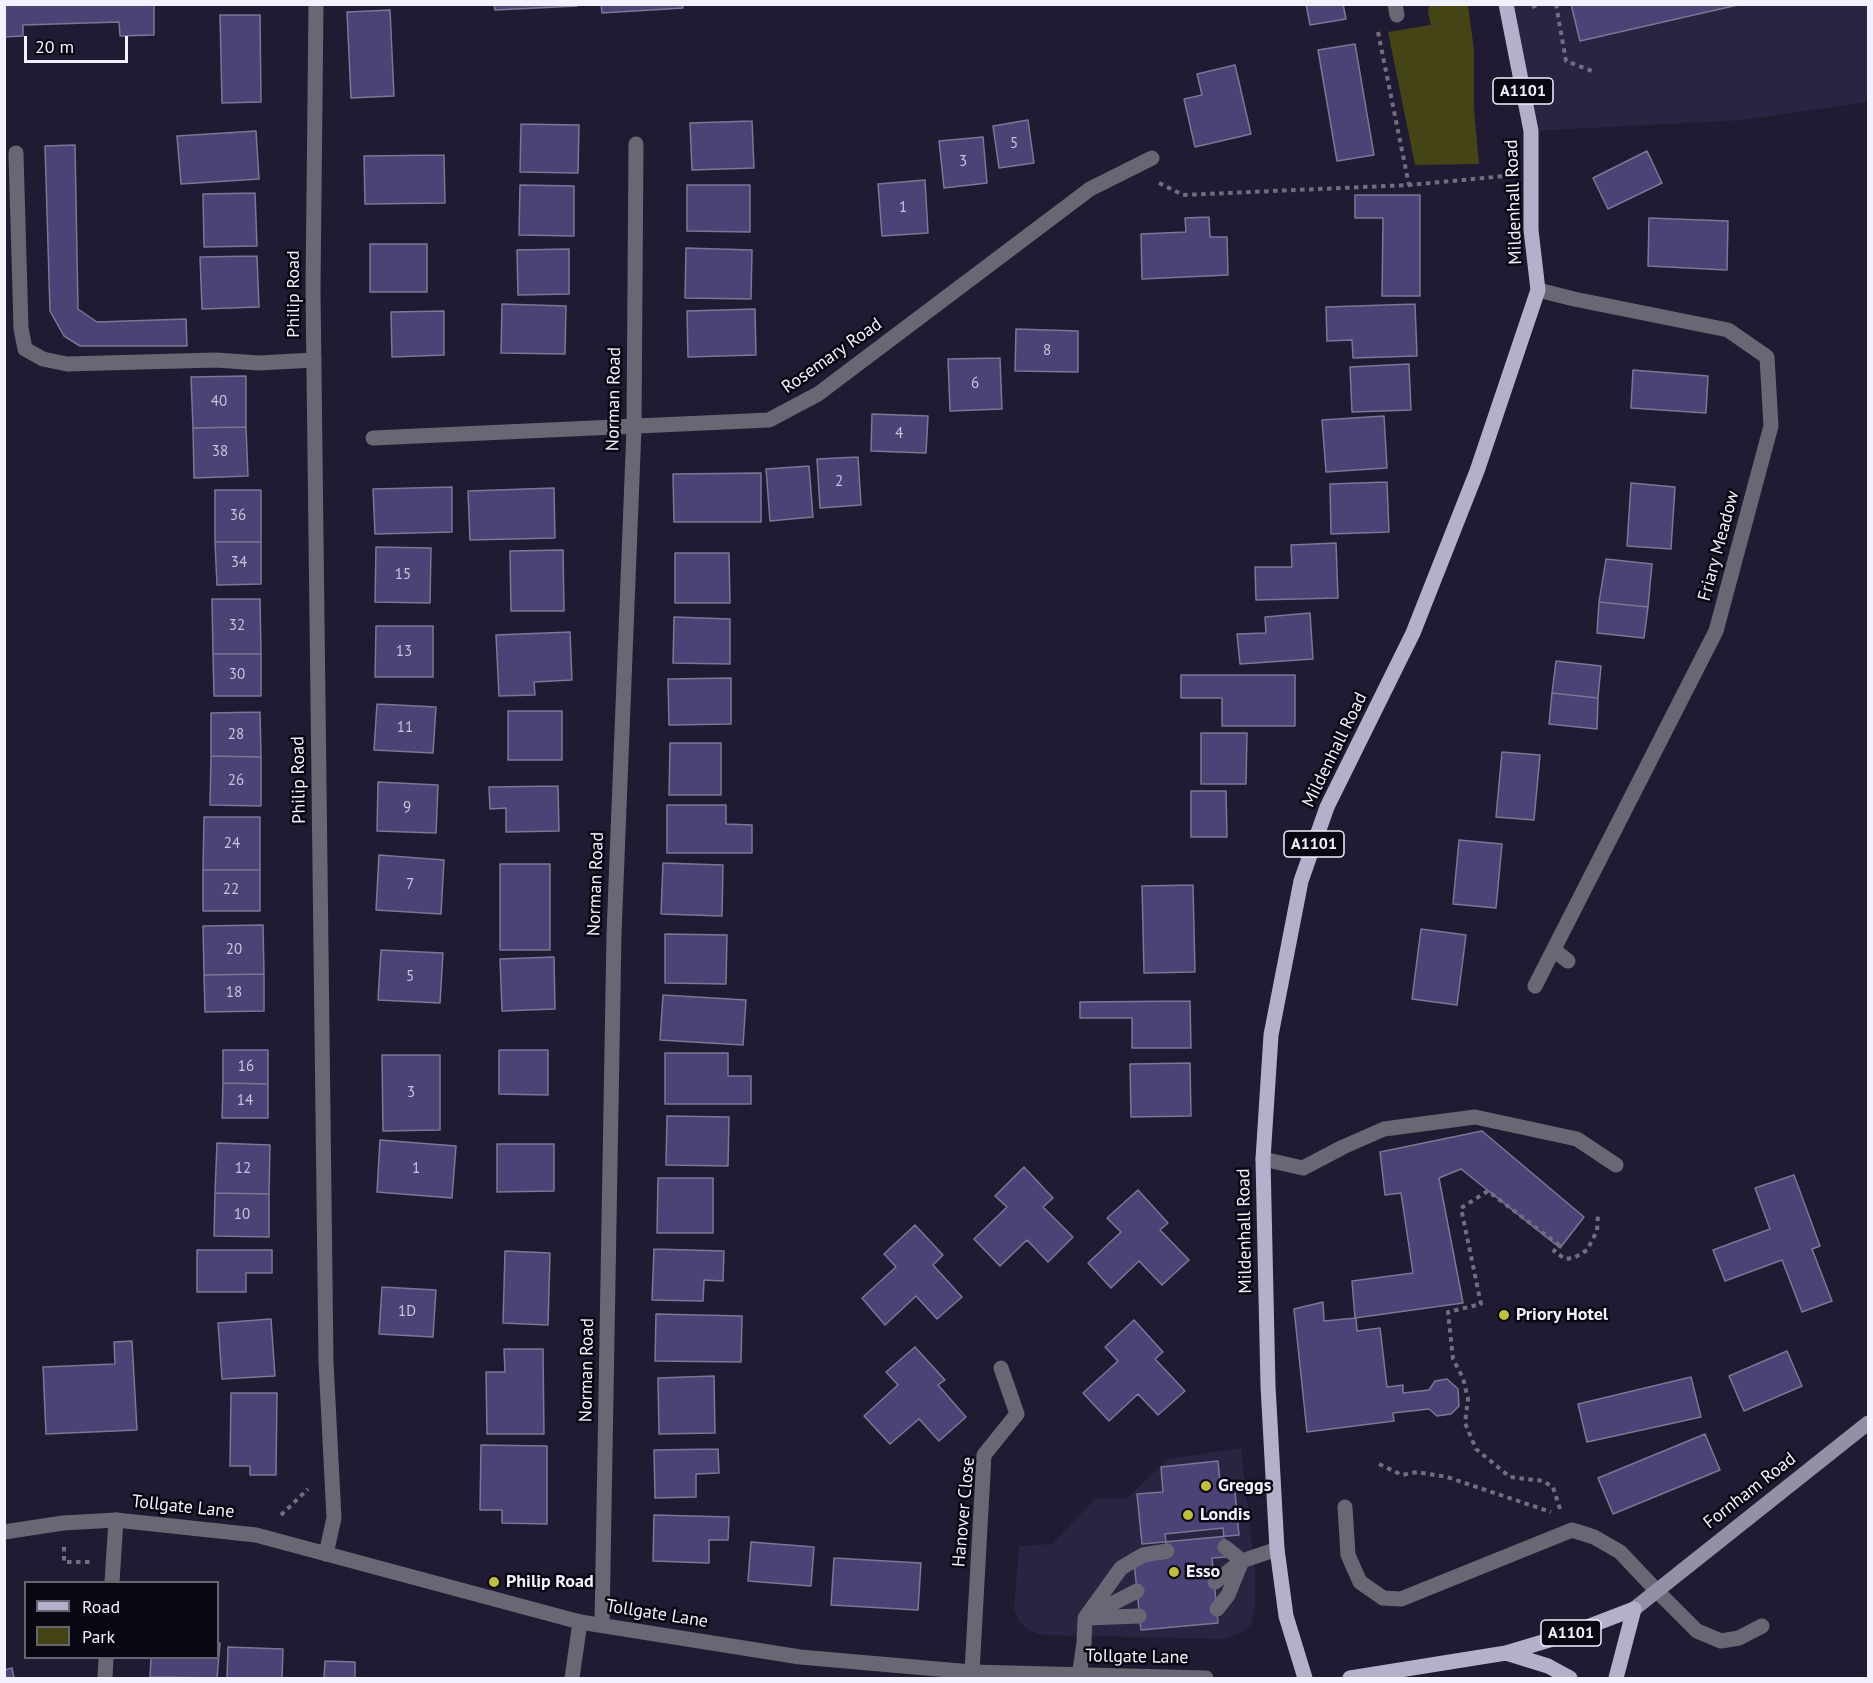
<!DOCTYPE html>
<html>
<head>
<meta charset="utf-8">
<style>
	body { margin:0 }
	#map { position:relative; width:1873px; height:1683px; overflow:hidden; background:#201b33; font-family:"PT Sans",sans-serif }
	canvas { display:block }
	.frame { position:absolute; inset:0; border:6px solid #f2f1fe; pointer-events:none }
	.legend { position:absolute; left:24px; top:1581px; width:195px; height:78px; box-sizing:border-box; background:#090812; border:2px solid #666570; margin:0; padding:8px 10px; list-style:none; font-size:18px; color:#f2f1fe }
	.legend li { display:flex; align-items:center; gap:12px; height:30px }
	.legend b { width:30px; border:2px solid #666570 }
	.scale { position:absolute; left:24px; top:36px; width:104px; height:27px; box-sizing:border-box; border:3px solid #f2f1fe; border-top:0; padding-left:8px; font-size:18px; line-height:21px; white-space:nowrap; color:#f2f1fe; -webkit-text-stroke:4px #090812; paint-order:stroke }
</style>
</head>
<body>
<div id="map">
<canvas width="1873" height="1683"></canvas>
<div class="frame"></div>
<ul class="legend">
<li><b style="height:8px;background:#b3b0cb"></b>Road</li>
<li><b style="height:16px;background:#444416"></b>Park</li>
</ul>
<div class="scale">20 m</div>
</div>
<script>
const g = document.querySelector('canvas').getContext('2d');
g.lineJoin = 'round';
function fill(path, color) {
  g.fillStyle = color;
  g.fill(path, 'evenodd');
}
function shape(rows) {
  const path = new Path2D();
  for (const r of rows) {
    path.moveTo(r[0], r[1]);
    for (let i = 2; i < r.length; i += 2) path.lineTo(r[i], r[i + 1]);
  }
  return path;
}
function stroke(path, color, width, dash) {
  g.strokeStyle = color;
  g.lineWidth = width;
  g.lineCap = dash ? 'butt' : 'round';
  g.setLineDash(dash || []);
  g.stroke(path);
}
function write(font, color, halo, rows, align = 'center') {
  g.font = font + ' "PT Sans",sans-serif';
  g.lineWidth = 5;
  g.setLineDash([]);
  g.textBaseline = 'middle';
  g.strokeStyle = halo;
  g.fillStyle = color;
  for (const [text, x, y, turn = 0] of rows) {
    g.save();
    g.translate(x, y);
    g.rotate((+turn || 0) * Math.PI / 180);
    g.textAlign = isNaN(turn) ? turn : align;
    if (halo) g.strokeText(text, 0, 0);
    g.fillText(text, 0, 0);
    g.restore();
  }
}
const built = shape([
	[1506,5,1868,5,1868,102,1743,120,1531,131],
	[1241,1448,1255,1571,1255,1610,1251,1625,1241,1633,1224,1639,1042,1635,1028,1630,1020,1622,1014,1611,1019,1546,1052,1544,1096,1498,1126,1499,1168,1459]
]);
const green = shape([
	[1429,5,1468,5,1474,50,1474,109,1479,164,1415,165,1388,32,1431,25,1428,13]
]);
const building = shape([
	[4,4,154,4,154,35,120,36,119,22,23,25,23,36,4,37,4,4],
	[494,4,577,4,577,6,495,10,494,4],
	[601,4,682,4,683,8,602,13,601,4],
	[1306,4,1343,4,1346,19,1310,25,1306,4],
	[1571,4,1742,4,1580,41,1571,4],
	[390,10,394,96,351,98,347,12,390,10],
	[220,15,260,15,261,102,222,103,220,15],
	[1355,44,1374,155,1337,161,1318,50,1355,44],
	[1235,65,1251,134,1195,147,1184,99,1202,95,1197,74,1235,65],
	[1028,120,1034,163,999,168,993,126,1028,120],
	[752,121,754,168,692,170,690,123,752,121],
	[521,124,579,125,578,173,520,172,521,124],
	[256,131,259,179,181,184,177,136,256,131],
	[983,137,987,183,944,188,939,141,983,137],
	[75,145,78,309,97,322,186,319,187,346,80,346,64,336,50,311,45,146,75,145],
	[1647,151,1662,183,1608,209,1593,178,1647,151],
	[444,155,445,203,365,204,364,156,444,155],
	[925,180,928,233,882,236,878,184,925,180],
	[520,185,574,186,574,236,519,235,520,185],
	[687,185,750,185,750,232,687,231,687,185],
	[255,193,257,246,204,247,203,194,255,193],
	[1355,195,1420,195,1420,296,1382,296,1383,218,1355,218,1355,195],
	[1209,217,1210,237,1227,237,1228,275,1142,279,1141,234,1186,232,1185,218,1209,217],
	[1649,218,1728,221,1727,270,1648,266,1649,218],
	[370,244,427,244,427,292,370,292,370,244],
	[686,248,752,250,751,299,685,298,686,248],
	[569,249,569,294,518,295,517,250,569,249],
	[257,256,259,307,202,309,200,257,257,256],
	[502,304,566,306,565,354,501,353,502,304],
	[1415,304,1417,356,1353,358,1352,340,1327,341,1326,307,1415,304],
	[755,309,756,355,688,357,687,311,755,309],
	[444,311,444,355,392,357,391,312,444,311],
	[1016,329,1078,331,1078,372,1015,371,1016,329],
	[1000,358,1002,409,950,411,948,359,1000,358],
	[1409,364,1411,410,1352,412,1350,367,1409,364],
	[1633,370,1708,376,1706,413,1631,408,1633,370],
	[246,376,246,427,193,428,191,377,246,376],
	[872,414,928,416,926,453,871,451,872,414],
	[1384,416,1387,468,1326,472,1322,420,1384,416],
	[246,427,248,476,194,478,193,428,246,427],
	[858,457,861,505,820,508,817,459,858,457],
	[809,466,813,517,770,521,766,469,809,466],
	[761,473,761,522,674,522,673,474,761,473],
	[1387,482,1389,532,1331,534,1330,484,1387,482],
	[1631,483,1675,487,1671,549,1627,546,1631,483],
	[452,487,452,532,375,534,373,489,452,487],
	[554,488,555,538,470,540,468,491,554,488],
	[215,490,261,490,261,542,215,542,215,490],
	[215,542,261,542,261,584,217,585,215,542],
	[1336,543,1338,598,1256,600,1255,567,1292,567,1291,545,1336,543],
	[376,547,431,548,430,603,375,602,376,547],
	[563,550,564,611,511,611,510,551,563,550],
	[675,553,729,553,730,603,675,603,675,553],
	[1606,559,1652,564,1648,607,1599,602,1606,559],
	[212,599,260,599,261,654,213,654,212,599],
	[1599,602,1648,607,1644,638,1597,633,1599,602],
	[1310,613,1313,659,1240,664,1237,634,1266,633,1265,617,1310,613],
	[674,617,730,619,730,664,673,663,674,617],
	[376,626,433,626,433,677,375,677,376,626],
	[570,632,572,680,534,682,535,695,499,696,496,635,570,632],
	[213,654,261,654,261,696,214,696,213,654],
	[1556,661,1601,666,1598,698,1552,693,1556,661],
	[1181,675,1295,675,1295,726,1222,726,1222,698,1181,698,1181,675],
	[731,678,731,724,669,725,668,679,731,678],
	[1552,693,1598,698,1597,729,1549,724,1552,693],
	[377,704,436,707,433,753,374,750,377,704],
	[508,711,562,711,562,760,508,760,508,711],
	[260,712,261,757,211,756,211,713,260,712],
	[1201,733,1247,733,1246,784,1201,784,1201,733],
	[670,743,721,743,721,795,669,795,670,743],
	[1502,752,1540,755,1534,820,1496,817,1502,752],
	[211,756,261,757,261,806,210,805,211,756],
	[378,782,438,785,436,833,377,831,378,782],
	[558,786,559,831,506,832,506,808,490,809,489,787,558,786],
	[1191,791,1226,791,1227,837,1191,837,1191,791],
	[667,805,726,805,726,824,752,825,752,853,667,853,667,805],
	[204,817,260,817,260,870,203,870,204,817],
	[1459,840,1502,844,1496,908,1453,904,1459,840],
	[379,855,444,860,441,914,376,910,379,855],
	[663,863,723,865,722,916,661,914,663,863],
	[500,864,550,864,550,950,500,950,500,864],
	[203,870,260,870,260,911,203,911,203,870],
	[1193,885,1195,972,1144,973,1142,886,1193,885],
	[263,925,264,974,204,975,203,926,263,925],
	[1421,929,1466,935,1457,1005,1412,999,1421,929],
	[665,934,727,935,726,984,665,983,665,934],
	[381,950,443,953,440,1003,378,1000,381,950],
	[554,957,555,1009,502,1011,500,959,554,957],
	[264,974,264,1011,205,1012,204,975,264,974],
	[663,995,746,1000,743,1045,660,1040,663,995],
	[1190,1001,1191,1048,1132,1048,1132,1018,1080,1018,1080,1002,1190,1001],
	[223,1050,268,1050,268,1084,223,1083,223,1050],
	[499,1050,548,1050,548,1095,499,1094,499,1050],
	[665,1053,728,1053,728,1076,751,1076,751,1104,665,1104,665,1053],
	[382,1055,440,1055,440,1130,383,1131,382,1055],
	[1190,1063,1191,1116,1131,1117,1130,1064,1190,1063],
	[223,1083,268,1084,268,1118,222,1118,223,1083],
	[667,1116,729,1117,728,1166,666,1165,667,1116],
	[1482,1131,1584,1217,1560,1248,1461,1169,1439,1178,1463,1303,1355,1318,1352,1281,1413,1273,1401,1193,1385,1195,1380,1152,1482,1131],
	[380,1140,456,1146,452,1198,377,1192,380,1140],
	[217,1143,270,1145,269,1194,215,1193,217,1143],
	[497,1144,554,1144,554,1191,497,1192,497,1144],
	[1024,1167,1053,1198,1043,1207,1073,1237,1048,1262,1027,1240,1000,1266,974,1239,1007,1207,995,1196,1024,1167],
	[1794,1175,1820,1246,1812,1249,1832,1301,1802,1312,1782,1260,1725,1281,1713,1250,1770,1229,1755,1188,1794,1175],
	[658,1178,713,1178,713,1233,657,1233,658,1178],
	[1138,1190,1168,1223,1160,1230,1189,1260,1162,1285,1139,1261,1111,1288,1088,1263,1121,1232,1107,1218,1138,1190],
	[215,1193,269,1194,269,1237,214,1236,215,1193],
	[915,1225,943,1255,933,1265,962,1297,937,1319,916,1296,885,1325,862,1298,896,1267,884,1254,915,1225],
	[654,1249,724,1251,723,1281,704,1280,703,1301,652,1300,654,1249],
	[197,1250,272,1250,272,1273,246,1273,246,1292,197,1292,197,1250],
	[505,1251,550,1253,548,1325,503,1323,505,1251],
	[382,1287,436,1290,433,1337,379,1334,382,1287],
	[1323,1302,1324,1321,1356,1318,1357,1331,1380,1328,1387,1387,1403,1385,1403,1393,1429,1390,1435,1381,1447,1379,1458,1389,1459,1406,1451,1414,1437,1416,1429,1409,1393,1413,1394,1421,1307,1432,1294,1309,1323,1302],
	[656,1314,742,1316,741,1362,655,1361,656,1314],
	[271,1319,275,1376,222,1379,218,1323,271,1319],
	[1134,1320,1163,1352,1155,1359,1185,1391,1158,1415,1138,1394,1109,1421,1083,1393,1118,1361,1105,1347,1134,1320],
	[132,1341,137,1430,46,1434,43,1367,115,1364,114,1342,132,1341],
	[915,1347,945,1380,938,1385,966,1417,939,1441,919,1419,890,1444,864,1416,898,1385,886,1372,915,1347],
	[504,1349,543,1349,544,1434,487,1434,486,1372,505,1372,504,1349],
	[1787,1351,1802,1386,1744,1411,1729,1376,1787,1351],
	[714,1376,715,1433,659,1434,658,1378,714,1376],
	[1691,1377,1701,1417,1587,1442,1578,1404,1691,1377],
	[231,1393,277,1393,276,1475,250,1475,250,1466,230,1466,231,1393],
	[1705,1434,1720,1470,1613,1514,1598,1478,1705,1434],
	[481,1445,547,1446,547,1524,502,1523,502,1510,480,1510,481,1445],
	[718,1449,719,1473,696,1474,696,1497,655,1498,654,1450,718,1449],
	[1218,1461,1220,1483,1234,1482,1239,1535,1142,1544,1137,1494,1163,1492,1161,1467,1218,1461],
	[654,1515,729,1517,728,1540,709,1540,709,1563,653,1561,654,1515],
	[1223,1528,1226,1557,1212,1558,1218,1623,1141,1630,1134,1562,1168,1558,1165,1534,1223,1528],
	[751,1542,814,1547,811,1586,748,1581,751,1542],
	[834,1558,921,1563,918,1610,831,1605,834,1558],
	[218,1643,220,1643,217,1678,150,1677,151,1658,218,1658,218,1643],
	[228,1647,283,1649,282,1678,227,1678,228,1647],
	[325,1661,355,1662,355,1678,324,1678,325,1661],
	[12,1668,14,1678,4,1678,4,1670,12,1668]
]);
const path = shape([
	[1556,4,1566,61,1592,71],
	[1532,7,1542,4],
	[1378,32,1409,185],
	[1159,183,1183,195,1409,185,1505,176],
	[1379,1464,1402,1475,1417,1472,1447,1477,1551,1512],
	[1560,1509,1553,1487,1543,1481,1510,1477,1476,1449,1465,1423,1468,1399,1463,1378,1453,1359,1448,1312,1481,1304,1461,1208,1488,1191,1559,1245,1554,1251,1565,1259,1574,1258,1587,1250,1597,1231,1598,1214],
	[281,1515,308,1489],
	[64,1547,64,1562,90,1562]
]);
const service = shape([
	[16,153,21,328,25,349,43,359,67,364,216,360,259,363,314,360],
	[1263,1159,1303,1168,1343,1147,1384,1129,1475,1117,1577,1139,1616,1165],
	[1345,1507,1348,1555,1360,1582,1383,1598,1401,1599,1572,1530,1594,1537,1620,1552,1656,1590,1697,1631,1721,1641,1739,1638,1762,1626],
	[1225,1547,1242,1561],
	[112,1582,116,1520],
	[1215,1582,1242,1561,1277,1549],
	[1217,1609,1228,1595,1242,1561],
	[1088,1616,1137,1591],
	[1088,1618,1139,1616],
	[1079,1676,1084,1643,1085,1618,1121,1568,1143,1555,1167,1551],
	[105,1678,106,1658],
	[572,1678,580,1622]
]);
const minor = shape([
	[316,4,313,289,326,1362,334,1518,326,1554],
	[1395,4,1397,15],
	[373,438,769,420,818,394,1090,189,1152,158],
	[1554,950,1568,961],
	[1535,986,1716,631,1771,426,1767,357,1728,330,1574,299,1538,290],
	[602,1625,614,934,634,428,636,144],
	[972,1672,984,1455,1017,1414,1001,1368]
]);
const tertiary = shape([
	[4,1532,63,1523,116,1520,256,1535,580,1622,800,1657,972,1672,1206,1678]
]);
const secondary = shape([
	[1634,1609,1868,1423]
]);
const primary = shape([
	[1506,1653,1548,1666,1570,1678],
	[1305,1678,1286,1616,1277,1549,1268,1386,1263,1159,1271,1035,1301,881,1327,807,1413,633,1477,471,1538,290,1531,230,1531,131,1506,4],
	[1350,1678,1506,1653,1566,1635,1634,1609],
	[1616,1678,1634,1609]
]);
const markers = [
	[1504,1315,6,"#bfbe41"],
	[1206,1486,6,"#bfbe41"],
	[1188,1515,6,"#bfbe41"],
	[1174,1572,6,"#bfbe41"],
	[494,1582,6,"#bfbe41"]
];
const numberNames = [
	["5",1014,144],
	["3",963,162],
	["1",903,208],
	["8",1047,351],
	["6",975,384],
	["40",219,402],
	["4",899,434],
	["38",220,452],
	["2",839,482],
	["36",238,516],
	["34",239,563],
	["15",403,575],
	["32",237,626],
	["13",404,652],
	["30",237,675],
	["11",405,728],
	["28",236,735],
	["26",236,781],
	["9",407,808],
	["24",232,844],
	["7",410,885],
	["22",231,890],
	["20",234,950],
	["5",410,977],
	["18",234,993],
	["16",246,1067],
	["3",411,1093],
	["14",245,1101],
	["12",243,1169],
	["1",416,1169],
	["10",242,1215],
	["1D",407,1312]
];
const shields = [
	[1523,91,60],
	[1314,844,60],
	[1571,1633,60]
];
const shieldNames = [
	["A1101",1523,91],
	["A1101",1314,844],
	["A1101",1571,1633]
];
const streetNames = [
	["Mildenhall Road",1514,202,-92],
	["Philip Road",294,294,-90],
	["Rosemary Road",832,356,-35],
	["Norman Road",614,399,-89],
	["Friary Meadow",1719,546,-75],
	["Mildenhall Road",1335,750,-64],
	["Philip Road",299,780,-91],
	["Norman Road",596,884,-88],
	["Mildenhall Road",1245,1231,-91],
	["Norman Road",587,1370,-89],
	["Fornham Road",1750,1491,-38],
	["Tollgate Lane",183,1507,6],
	["Hanover Close",964,1512,-85],
	["Tollgate Lane",657,1614,9],
	["Tollgate Lane",1137,1657,1]
];
const poiNames = [
	["Priory Hotel",1516,1315],
	["Greggs",1218,1486],
	["Londis",1200,1515],
	["Esso",1186,1572],
	["Philip Road",506,1582]
];
fill(built, '#292442');
fill(green, '#444416');
fill(building, '#4c4276');
stroke(building, '#7b7795', 1.5);
stroke(path, '#716e81', 4, [4.5, 4.5]);
stroke(service, '#696774', 15);
stroke(minor, '#696774', 15);
stroke(tertiary, '#696774', 15);
stroke(secondary, '#9390a5', 15);
stroke(primary, '#b3b0cb', 15);
for (const [x, y, r, color] of markers) {
  const dot = new Path2D();
  dot.arc(x, y, r, 0, 2 * Math.PI);
  g.fillStyle = color;
  g.fill(dot);
  stroke(dot, '#090812', 2);
}
write('15px', '#c8c5dc', null, numberNames);
for (const [x, y, w] of shields) {
  const box = new Path2D();
  box.roundRect(x - w / 2, y - 13, w, 26, 4.5);
  g.fillStyle = '#090812';
  g.fill(box);
  stroke(box, '#f2f1fe', 1.5);
}
write('bold 16px', '#f2f1fe', null, shieldNames);
write('18px', '#f2f1fe', '#090812', streetNames);
write('bold 18px', '#f2f1fe', '#090812', poiNames, 'left');
</script>
</body>
</html>
